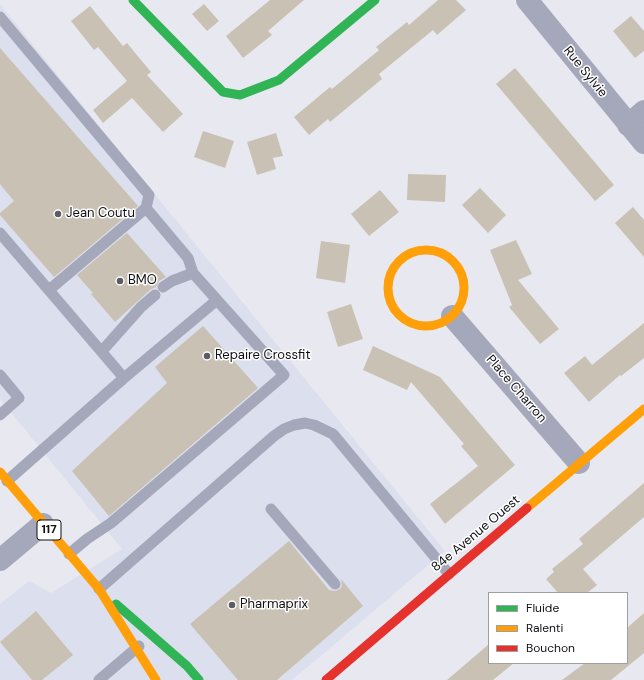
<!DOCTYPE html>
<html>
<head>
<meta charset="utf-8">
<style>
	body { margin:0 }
	#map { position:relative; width:644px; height:680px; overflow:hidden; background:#e8e9f0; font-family:"DM Sans",sans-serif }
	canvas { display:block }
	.legend { position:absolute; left:488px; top:592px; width:140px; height:72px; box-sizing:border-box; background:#fff; border:1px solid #9f9fa1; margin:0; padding:5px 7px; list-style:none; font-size:12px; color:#0f1015 }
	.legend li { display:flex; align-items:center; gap:8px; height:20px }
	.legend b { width:20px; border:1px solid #9f9fa1 }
</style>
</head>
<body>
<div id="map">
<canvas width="644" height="680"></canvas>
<ul class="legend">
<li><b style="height:5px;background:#30b455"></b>Fluide</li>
<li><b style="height:5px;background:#ff9f0a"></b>Ralenti</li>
<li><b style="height:5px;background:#e5322d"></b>Bouchon</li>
</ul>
</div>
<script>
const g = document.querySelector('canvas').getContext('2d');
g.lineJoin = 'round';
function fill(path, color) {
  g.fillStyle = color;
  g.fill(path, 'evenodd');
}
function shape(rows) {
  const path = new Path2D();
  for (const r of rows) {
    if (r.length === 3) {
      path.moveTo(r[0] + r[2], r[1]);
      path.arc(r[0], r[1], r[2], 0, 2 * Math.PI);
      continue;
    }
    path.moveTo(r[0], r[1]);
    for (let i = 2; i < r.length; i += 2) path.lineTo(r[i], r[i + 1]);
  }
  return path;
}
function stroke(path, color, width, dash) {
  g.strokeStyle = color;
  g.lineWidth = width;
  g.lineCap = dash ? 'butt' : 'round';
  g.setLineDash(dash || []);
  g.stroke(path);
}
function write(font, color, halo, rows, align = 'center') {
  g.font = font + ' "DM Sans",sans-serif';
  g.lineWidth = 3;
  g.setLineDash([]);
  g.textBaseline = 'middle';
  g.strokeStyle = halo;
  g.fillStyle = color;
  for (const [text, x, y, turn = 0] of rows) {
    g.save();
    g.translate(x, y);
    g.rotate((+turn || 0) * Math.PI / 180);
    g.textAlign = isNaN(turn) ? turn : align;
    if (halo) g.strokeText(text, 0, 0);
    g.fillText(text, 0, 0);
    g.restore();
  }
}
const built = shape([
	[0,4,445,551,292,680,0,680,0,604,29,581,51,593,122,549,0,399]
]);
const building = shape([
	[270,0,304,0,268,31,272,35,243,58,226,36],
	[438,0,456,0,466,10,437,35,433,30,379,74,382,79,330,122,328,119,309,135,294,117,330,87,332,89,379,50,376,47,407,22,409,25],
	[204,4,219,21,207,31,192,14],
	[90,6,123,46,127,43,151,72,147,75,183,114,163,132,132,98,103,123,93,110,127,81,98,47,94,50,71,21],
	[631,16,644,31,644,51,635,58,613,31],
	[0,48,138,206,54,277,0,215,0,213,14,201,0,184],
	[515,68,614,185,595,201,496,84],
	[203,131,234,141,225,168,194,157],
	[276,133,283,156,273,158,276,169,257,175,247,142],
	[408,174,446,175,445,202,407,200],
	[480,188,506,215,488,233,462,205],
	[380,190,399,212,369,236,351,214],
	[633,207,644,220,644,257,615,223],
	[127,233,166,277,159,281,156,287,150,290,115,322,91,294,93,293,77,275],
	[516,240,532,274,518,280,559,329,540,344,509,307,512,305,490,250],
	[321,241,350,245,345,283,316,278],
	[351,304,363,339,338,347,327,312],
	[644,323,644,358,621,376,620,375,589,402,564,373,585,356,592,365],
	[203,326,258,388,109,516,72,471,167,383,155,367],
	[373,346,440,377,515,465,445,524,430,504,478,466,461,446,464,444,411,382,407,390,363,370],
	[644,483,644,517,583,569,597,585,587,593,558,593,546,579,554,572,552,569,583,544,579,539],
	[289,541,329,590,336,591,340,589,342,586,341,579,363,606,277,680,238,680,190,624],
	[36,611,73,655,42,680,32,680,0,642],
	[644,613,644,653,611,680,562,680,585,663,627,663,627,628],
	[489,644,489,663,514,663,493,680,447,680]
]);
const lane = shape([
	[0,17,149,195,146,208,49,290],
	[146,208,188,258,193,273,217,300],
	[0,233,124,378],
	[163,287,172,281,193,273],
	[102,351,141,307,155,295],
	[0,375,19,398,0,415],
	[7,481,124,378,217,300,284,375,111,523,87,539,69,554],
	[271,509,335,584],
	[99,589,274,436,284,429,294,425,305,423,314,425,333,434,449,574],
	[99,680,139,646]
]);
const street = shape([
	[527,0,644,143],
	[628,125,644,111],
	[452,316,579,463],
	[0,560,43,524]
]);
const fast = shape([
	[133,0,223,92,240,95,279,80,375,0],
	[116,604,187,666,199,680]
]);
const slow = shape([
	[426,288,38],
	[0,472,99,589,156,680],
	[527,508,644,409]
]);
const jam = shape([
	[326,680,527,508]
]);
const markers = [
	[58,214,4,"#5b5c62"],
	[120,281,4,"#5b5c62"],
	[207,356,4,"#5b5c62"],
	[232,605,4,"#5b5c62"]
];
const shields = [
	[49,530,24]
];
const shieldNames = [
	["117",49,530]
];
const streetNames = [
	["Rue Sylvie",585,72,51],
	["Place Charron",516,389,49],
	["84e Avenue Ouest",476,534,-40]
];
const poiNames = [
	["Jean Coutu",66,214],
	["BMO",128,281],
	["Repaire Crossfit",215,356],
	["Pharmaprix",240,605]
];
fill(built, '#dcdfed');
fill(building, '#c9c1b3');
stroke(lane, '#a4a8ba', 11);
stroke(street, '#a4a8ba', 22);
stroke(fast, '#30b455', 9);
stroke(slow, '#ff9f0a', 9);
stroke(jam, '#e5322d', 9);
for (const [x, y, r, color] of markers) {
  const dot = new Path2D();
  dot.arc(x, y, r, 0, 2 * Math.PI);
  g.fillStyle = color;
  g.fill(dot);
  stroke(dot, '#fff', 1.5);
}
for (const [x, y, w] of shields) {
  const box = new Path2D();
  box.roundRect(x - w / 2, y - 10, w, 20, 3);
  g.fillStyle = '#fff';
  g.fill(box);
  stroke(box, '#0f1015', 1);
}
write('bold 12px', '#0f1015', null, shieldNames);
write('13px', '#0f1015', '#fff', streetNames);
write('13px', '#0f1015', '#fff', poiNames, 'left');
</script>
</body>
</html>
